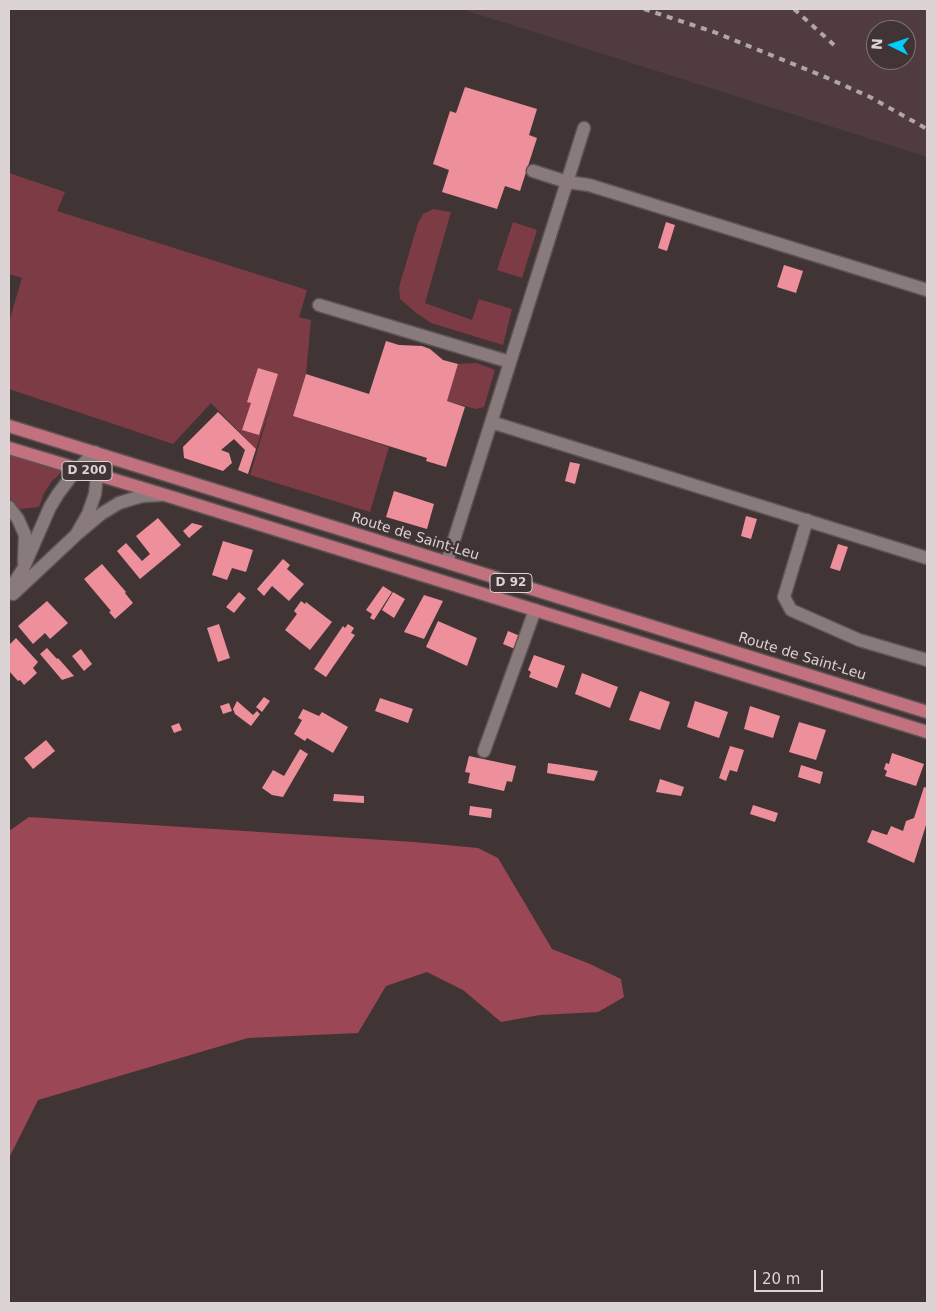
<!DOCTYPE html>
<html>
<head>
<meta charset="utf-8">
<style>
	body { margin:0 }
	#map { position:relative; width:936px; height:1312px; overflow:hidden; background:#413435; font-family:"DejaVu Sans",sans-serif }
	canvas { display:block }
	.frame { position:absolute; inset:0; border:10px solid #dbd3d4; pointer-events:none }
	.north { position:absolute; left:866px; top:20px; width:50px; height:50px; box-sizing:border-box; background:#413435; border:1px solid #7f7475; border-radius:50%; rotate:274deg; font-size:14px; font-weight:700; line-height:20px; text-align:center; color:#dbd3d4 }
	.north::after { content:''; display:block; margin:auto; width:18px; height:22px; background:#00cbf9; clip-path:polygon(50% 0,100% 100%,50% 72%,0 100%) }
	.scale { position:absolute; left:754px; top:1270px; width:69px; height:22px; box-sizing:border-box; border:2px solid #dbd3d4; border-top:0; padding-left:6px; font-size:15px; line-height:18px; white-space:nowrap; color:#dbd3d4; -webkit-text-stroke:4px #413435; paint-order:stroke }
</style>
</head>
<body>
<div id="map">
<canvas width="936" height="1312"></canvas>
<div class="frame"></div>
<div class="north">N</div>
<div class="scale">20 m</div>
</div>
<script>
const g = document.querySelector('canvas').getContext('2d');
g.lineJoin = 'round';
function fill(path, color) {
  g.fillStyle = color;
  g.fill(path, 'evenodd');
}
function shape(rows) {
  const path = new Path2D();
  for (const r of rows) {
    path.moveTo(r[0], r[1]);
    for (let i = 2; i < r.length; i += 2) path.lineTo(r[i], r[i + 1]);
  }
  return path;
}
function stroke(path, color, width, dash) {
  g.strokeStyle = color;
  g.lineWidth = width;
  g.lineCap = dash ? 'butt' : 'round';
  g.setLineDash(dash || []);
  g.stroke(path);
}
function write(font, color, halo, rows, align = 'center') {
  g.font = font + ' "DejaVu Sans",sans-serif';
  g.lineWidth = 5;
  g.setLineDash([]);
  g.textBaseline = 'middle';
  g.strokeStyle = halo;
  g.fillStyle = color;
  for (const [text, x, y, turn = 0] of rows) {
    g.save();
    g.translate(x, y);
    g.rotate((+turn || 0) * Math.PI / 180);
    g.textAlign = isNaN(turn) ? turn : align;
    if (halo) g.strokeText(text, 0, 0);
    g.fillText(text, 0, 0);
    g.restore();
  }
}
const built = shape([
	[461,9,927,9,927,157,550,37],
	[876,30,906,30,906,60,876,60]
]);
const green = shape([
	[9,173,65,192,57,211,307,290,299,317,311,320,306,374,293,416,389,447,370,512,250,475,274,395,256,449,211,403,173,444,9,389,9,322,22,278,9,274],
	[433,209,451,212,425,303,472,320,479,299,512,309,503,345,431,323,415,312,400,299,399,287,418,223,423,214],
	[513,222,537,230,522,278,497,270],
	[477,363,495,370,484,407,476,409,447,401,458,364],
	[9,455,61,471,60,474,52,481,44,493,39,507,20,509,9,497]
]);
const forest = shape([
	[29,817,414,842,478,848,498,858,552,949,590,964,621,979,624,997,598,1012,540,1015,501,1022,463,990,427,972,386,986,358,1033,248,1038,38,1100,9,1158,9,831]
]);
const building = shape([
	[465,87,537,109,529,135,537,138,520,191,505,186,497,209,442,192,449,170,433,164,450,111,456,113],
	[666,222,675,225,667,251,658,248],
	[784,265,803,271,796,293,777,287],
	[386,341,399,345,422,346,430,349,443,360,458,364,447,401,465,407,446,467,426,461,427,458,293,416,306,374,369,394],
	[258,368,278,374,259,435,242,430,251,403,247,402],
	[218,412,256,449,248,474,238,470,245,450,234,439,221,450,229,453,232,463,223,471,184,458,183,447],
	[570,462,580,464,575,484,565,481],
	[394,491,434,504,427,529,386,517],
	[746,516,757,519,751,539,741,536],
	[158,518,181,545,140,579,117,551,126,543,142,561,150,554,136,536],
	[192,523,203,526,189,538,183,531],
	[223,541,253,550,246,572,232,568,227,580,212,575],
	[838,544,848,547,840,571,830,568],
	[283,559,290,565,287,569,304,584,289,601,272,586,264,596,257,589],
	[102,564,126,592,125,593,133,603,115,619,109,612,111,611,84,579],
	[383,586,392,592,374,620,370,618,372,614,366,610],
	[239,592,246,598,234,613,226,607],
	[393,592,405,599,394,618,382,610],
	[424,595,443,601,424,639,404,632],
	[47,601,68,623,50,639,45,633,33,644,18,626],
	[301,601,305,604,306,602,332,622,310,650,285,630,297,614,294,611],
	[438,621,477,638,467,666,426,647],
	[219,624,230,658,218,662,207,628],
	[348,624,354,628,351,633,355,635,326,677,314,669,343,626,345,628],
	[508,631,520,636,515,649,503,644],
	[16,638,38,662,33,668,37,673,24,685,20,680,18,681,9,671,9,645],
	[47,648,57,659,58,658,74,676,62,680,40,654],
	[81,649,92,664,84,671,72,656],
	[534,655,565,666,557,688,529,677,531,672,528,670],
	[582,673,618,687,610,708,575,694],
	[640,691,670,702,660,730,629,720],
	[264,697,270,701,262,712,256,707],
	[380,698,413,709,408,723,375,711],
	[237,701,253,715,257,711,260,714,251,726,235,714,233,709],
	[695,701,728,712,719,738,687,727],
	[229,703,232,711,223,714,220,706],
	[750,706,780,716,773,738,744,729],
	[303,709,319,716,322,712,348,727,333,753,307,738,305,741,294,734,302,720,298,718],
	[799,722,826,730,816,760,789,752],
	[179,723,182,730,174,733,171,726],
	[46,740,55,751,33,769,24,758],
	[730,746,744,750,737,772,730,770,726,781,719,778],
	[300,749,308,754,283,797,272,795,262,788,273,770,284,776],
	[892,753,924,764,916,786,885,776,887,771,884,769,886,763,889,764],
	[469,756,516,766,512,782,507,781,504,791,468,783,470,773,465,772],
	[548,763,562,765,598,771,594,781,547,773],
	[801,765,823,772,820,784,798,777],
	[660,779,684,787,681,796,656,792],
	[924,787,927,788,927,822,914,863,867,842,872,830,887,835,891,826,903,831,906,821,914,818],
	[334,794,364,796,364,803,333,801],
	[753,805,778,813,775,822,750,814],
	[470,806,492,809,491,818,469,815]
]);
const minor = shape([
	[533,171,567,182,589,185,927,290],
	[319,305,510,362],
	[491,422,927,558],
	[9,507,18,519,25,535,24,562],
	[807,520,784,597,791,610,859,640,927,660],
	[447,562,584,128],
	[9,591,23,569,50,507,58,494,73,474,95,452,98,467,95,494,88,514,76,535],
	[13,594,76,535,101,514,119,503,132,499,143,496,162,495],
	[484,751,535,610]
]);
const major = shape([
	[9,426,927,712],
	[9,448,165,495,927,732]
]);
const rail = shape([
	[644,9,714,32,823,76,870,97,927,129],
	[794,9,834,45]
]);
const shields = [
	[87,471,50],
	[511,583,42]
];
const shieldNames = [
	["D 200",87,471],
	["D 92",511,583]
];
const streetNames = [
	["Route de Saint-Leu",415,537,17],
	["Route de Saint-Leu",802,657,17]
];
fill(built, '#503c3e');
fill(green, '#7c3b45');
fill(forest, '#9c4755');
fill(building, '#ed909c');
stroke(minor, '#5d5354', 15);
stroke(major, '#5d5354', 15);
stroke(minor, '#897b7c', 12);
stroke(major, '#c1727e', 12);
stroke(rail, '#afa6a7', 4, [6, 6]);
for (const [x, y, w] of shields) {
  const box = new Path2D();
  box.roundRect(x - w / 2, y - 9.5, w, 19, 4);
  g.fillStyle = '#413435';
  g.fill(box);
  stroke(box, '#dbd3d4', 1);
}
write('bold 12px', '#dbd3d4', null, shieldNames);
write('14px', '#dbd3d4', '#413435', streetNames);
</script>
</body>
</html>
